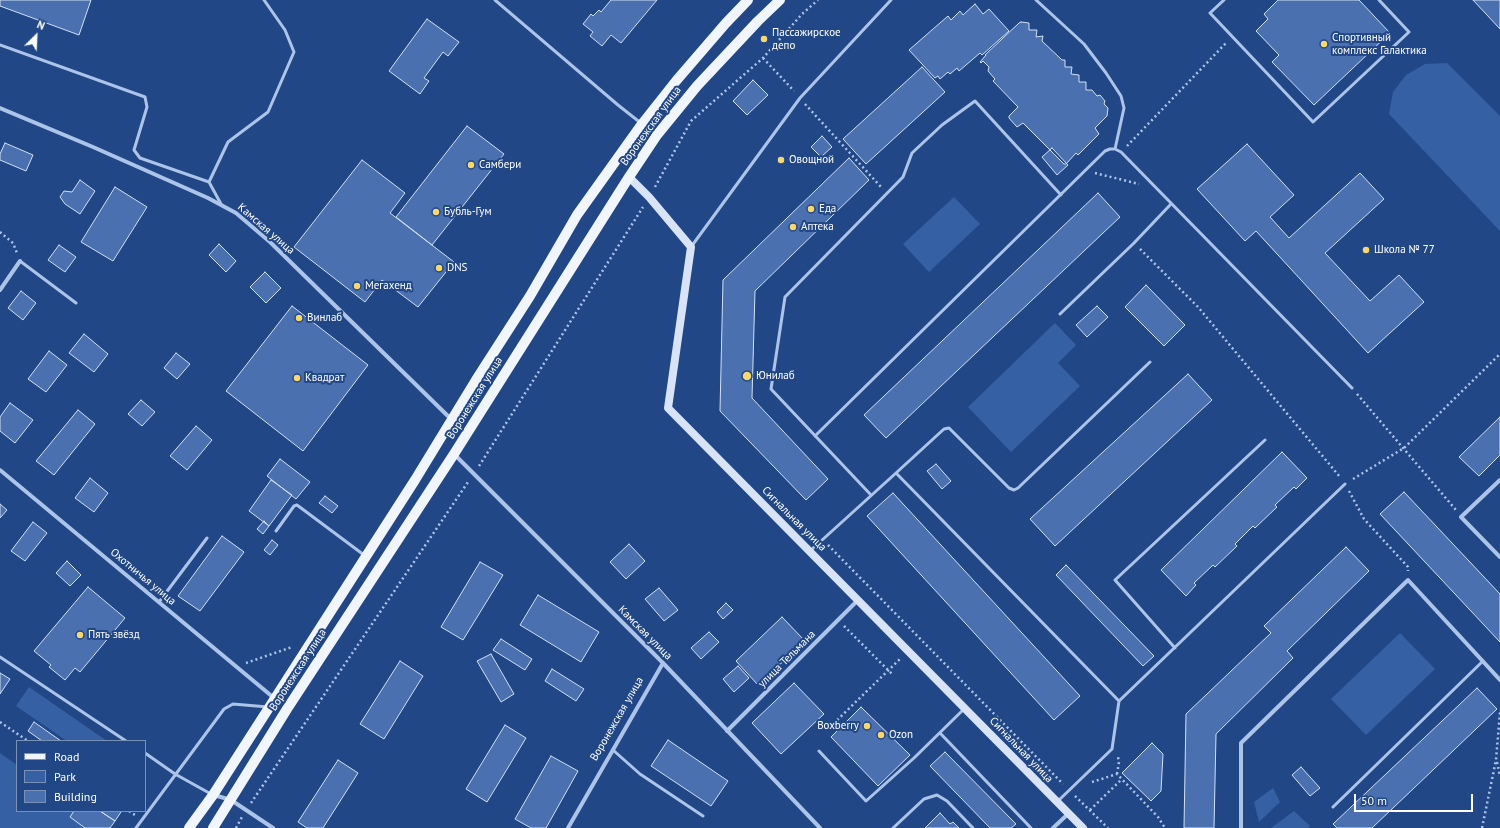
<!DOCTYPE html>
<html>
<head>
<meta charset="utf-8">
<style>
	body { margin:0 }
	#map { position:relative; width:1500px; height:828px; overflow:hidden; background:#224787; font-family:"PT Sans",sans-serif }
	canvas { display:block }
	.legend { position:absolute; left:16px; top:740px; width:130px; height:72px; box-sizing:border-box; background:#224787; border:1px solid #7a91b7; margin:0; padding:5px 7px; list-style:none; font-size:12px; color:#fff }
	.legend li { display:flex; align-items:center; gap:8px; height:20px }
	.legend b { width:20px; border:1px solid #7a91b7 }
	.north { position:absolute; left:16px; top:16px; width:40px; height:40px; -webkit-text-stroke:3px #224787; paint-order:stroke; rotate:24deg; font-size:11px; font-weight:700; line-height:16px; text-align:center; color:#fff }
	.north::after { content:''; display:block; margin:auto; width:14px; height:18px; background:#fff; clip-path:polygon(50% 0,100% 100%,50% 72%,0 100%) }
	.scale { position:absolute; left:1354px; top:794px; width:119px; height:18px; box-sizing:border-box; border:2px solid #fff; border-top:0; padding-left:5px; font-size:12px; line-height:14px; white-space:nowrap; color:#fff; -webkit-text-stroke:3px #224787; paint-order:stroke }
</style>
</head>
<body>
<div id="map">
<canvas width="1500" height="828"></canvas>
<ul class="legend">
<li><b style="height:5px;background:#f0f5fe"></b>Road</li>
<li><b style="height:11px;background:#3660a4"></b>Park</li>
<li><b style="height:11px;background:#4b70b0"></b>Building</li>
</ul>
<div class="north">N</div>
<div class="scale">50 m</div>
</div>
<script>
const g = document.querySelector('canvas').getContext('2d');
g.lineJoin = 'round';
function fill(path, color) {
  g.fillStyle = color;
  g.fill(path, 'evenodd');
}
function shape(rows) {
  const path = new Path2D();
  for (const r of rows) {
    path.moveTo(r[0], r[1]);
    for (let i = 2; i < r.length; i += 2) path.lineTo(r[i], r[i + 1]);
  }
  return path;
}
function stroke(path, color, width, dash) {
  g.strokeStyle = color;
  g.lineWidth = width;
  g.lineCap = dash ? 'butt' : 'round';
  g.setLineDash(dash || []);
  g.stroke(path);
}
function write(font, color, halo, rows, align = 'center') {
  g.font = font + ' "PT Sans",sans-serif';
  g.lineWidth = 4;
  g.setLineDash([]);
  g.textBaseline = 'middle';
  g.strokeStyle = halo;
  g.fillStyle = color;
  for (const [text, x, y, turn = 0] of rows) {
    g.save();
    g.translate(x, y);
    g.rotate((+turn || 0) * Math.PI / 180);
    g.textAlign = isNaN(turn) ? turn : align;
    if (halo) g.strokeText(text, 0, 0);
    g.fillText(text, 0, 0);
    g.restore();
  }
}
const green = shape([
	[1447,63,1500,116,1500,231,1389,114,1393,92,1406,75,1425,64],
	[954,197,980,224,929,272,903,244],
	[1055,323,1076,345,1058,363,1080,386,1011,452,968,407],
	[1400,633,1435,669,1366,735,1331,699],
	[29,687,107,741,67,741,16,706],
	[0,753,17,765,17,811,82,811,105,828,0,828],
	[1273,788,1280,802,1259,822,1254,802],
	[1294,811,1310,826,1308,828,1271,828]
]);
const building = shape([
	[0,0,91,0,79,35,0,6,0,0],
	[611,0,657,0,621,43,611,35,602,46,590,36,593,32,583,24,591,14,593,16,599,10,601,12,611,0],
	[1278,0,1359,0,1390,33,1314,105,1272,62,1279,55,1256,31,1268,19,1264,14,1278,0],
	[1473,0,1500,0,1500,29,1473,0],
	[975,4,983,14,989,9,1009,31,982,55,980,53,959,71,957,68,950,74,948,72,940,79,938,76,935,78,909,50,948,16,951,20,960,11,963,15,975,4],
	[427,19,459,42,448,56,443,52,424,78,429,81,420,94,389,71,427,19],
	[1021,22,1029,23,1029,30,1037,30,1036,37,1043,36,1042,41,1062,60,1065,60,1065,67,1072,67,1071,74,1079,75,1079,82,1086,82,1086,90,1092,90,1097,96,1100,95,1105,101,1104,104,1108,108,1107,116,1095,128,1099,134,1078,155,1076,153,1066,164,1064,164,1023,123,1017,127,1009,118,1009,116,1018,107,993,81,995,79,988,71,989,67,983,61,981,63,980,62,986,55,985,55,1019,23,1021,22],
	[922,67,945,92,866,164,843,139,922,67],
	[753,80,768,95,747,115,733,101,753,80],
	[467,126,504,154,432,245,396,217,467,126],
	[822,136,832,147,821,157,811,147,822,136],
	[5,143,33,155,26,171,0,160,0,154,5,143],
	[1247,144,1294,195,1270,217,1289,238,1360,173,1384,199,1325,253,1370,301,1399,275,1424,302,1368,353,1256,231,1245,241,1197,189,1247,144],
	[1052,148,1068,165,1057,175,1042,157,1052,148],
	[849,158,869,180,755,291,752,398,828,479,806,500,720,411,723,280,849,158],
	[362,160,405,193,390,213,454,262,418,307,382,280,365,302,294,247,362,160],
	[80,180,95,191,80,214,65,204,60,197,64,191,72,192,80,180],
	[115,187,147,207,113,261,81,242,115,187],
	[1098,193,1120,217,886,438,864,415,1098,193],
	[219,244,236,261,226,272,209,255,219,244],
	[59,245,76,257,65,272,48,260,59,245],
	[265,272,281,288,266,303,250,287,265,272],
	[1146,285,1185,325,1164,346,1125,307,1146,285],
	[21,291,36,303,23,320,8,308,21,291],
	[292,306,368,365,303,451,226,391,292,306],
	[1097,306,1108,317,1087,337,1076,325,1097,306],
	[84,334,108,354,94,372,69,353,84,334],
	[49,351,67,365,46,392,28,379,49,351],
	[176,353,190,364,177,379,164,368,176,353],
	[1188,374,1212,400,1055,546,1030,519,1188,374],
	[141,400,155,412,142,426,128,414,141,400],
	[10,403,33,420,15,443,0,431,0,417,10,403],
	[78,410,95,424,54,475,36,461,78,410],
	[1500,417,1500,455,1479,476,1459,457,1500,417],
	[196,426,212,440,187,470,170,456,196,426],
	[1282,452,1307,478,1296,489,1294,487,1275,505,1277,507,1255,528,1253,526,1235,544,1237,546,1215,567,1213,565,1194,583,1196,585,1186,596,1161,570,1282,452],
	[280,459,310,482,296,499,267,476,280,459],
	[936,464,951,481,942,489,927,471,936,464],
	[90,478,108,493,94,512,75,498,90,478],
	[271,480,292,495,269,526,249,511,271,480],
	[1404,492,1500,594,1500,642,1380,514,1404,492],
	[893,493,1080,696,1054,720,867,516,893,493],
	[325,496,338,506,332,513,319,503,325,496],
	[0,504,7,510,0,518,0,504],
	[264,521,269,526,263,534,257,529,264,521],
	[33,522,47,533,25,561,11,551,33,522],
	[222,536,244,552,200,611,178,596,222,536],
	[272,540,278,545,270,555,264,550,272,540],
	[629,544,645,561,626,579,610,562,629,544],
	[1346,547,1369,571,1287,651,1293,658,1216,734,1214,828,1184,828,1186,714,1271,633,1264,626,1346,547],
	[67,561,81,575,70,586,56,573,67,561],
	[480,562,503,575,463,640,441,627,480,562],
	[1066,565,1154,656,1143,666,1056,575,1066,565],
	[88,587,125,618,80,672,75,668,65,680,49,667,51,665,34,651,88,587],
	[659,588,678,610,664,621,645,599,659,588],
	[538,595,599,632,581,662,520,625,538,595],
	[726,603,733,610,723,619,717,612,726,603],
	[782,617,805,641,758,685,736,661,782,617],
	[709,632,719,642,701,659,691,648,709,632],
	[501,639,532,659,525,670,493,650,501,639],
	[491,654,514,694,501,702,477,661,491,654],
	[400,661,423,676,384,739,360,724,400,661],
	[738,666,749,678,734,692,723,679,738,666],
	[552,669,584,689,576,701,545,681,552,669],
	[0,673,10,679,0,694,0,673],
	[794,683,824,714,781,754,752,723,794,683],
	[1477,688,1497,709,1372,828,1337,828,1333,824,1477,688],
	[861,707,910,755,878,786,831,737,861,707],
	[34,722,61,741,42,741,28,731,34,722],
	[505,725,526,738,487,802,466,789,505,725],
	[668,740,728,781,711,806,651,766,668,740],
	[1152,743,1163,754,1161,791,1151,801,1122,773,1152,743],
	[945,752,1016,824,1011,828,990,828,930,766,945,752],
	[551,756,578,771,546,828,531,828,515,819,551,756],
	[338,760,358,773,323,828,307,828,298,822,338,760],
	[1301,767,1320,788,1310,796,1292,775,1301,767],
	[74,811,100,811,115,821,110,828,85,828,70,817,74,811],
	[100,811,119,811,121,812,115,821,100,811],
	[940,813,950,824,953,822,959,828,925,828,940,813]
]);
const path = shape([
	[763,58,794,91],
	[805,104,881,187],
	[1127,146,1226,43],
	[1095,173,1139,184],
	[655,187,691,121,763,58,802,14,818,0],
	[0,232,13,243,17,253],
	[1140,249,1198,307,1340,477],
	[1357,394,1456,510],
	[479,466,643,207],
	[1353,479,1404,448,1500,354],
	[1349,491,1364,519,1408,567,1408,571],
	[828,545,1063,784],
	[844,626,893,675],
	[246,663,292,647],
	[0,722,28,741],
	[830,727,900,659],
	[1497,762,1500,776],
	[1117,774,1119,762,1118,757],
	[1092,782,1117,774,1158,817,1165,828],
	[1075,796,1108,828],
	[251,803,468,482],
	[1090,810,1122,779],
	[129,811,135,815],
	[236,828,242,817],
	[1482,828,1496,760,1500,712]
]);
const lane = shape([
	[495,0,618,105,656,135],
	[1036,0,1084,44,1106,73,1121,96,1124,108,1115,149],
	[1224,0,1210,13,1313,122,1409,32,1379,0],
	[0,45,145,97,147,107,134,150,140,158,209,182],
	[221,204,209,182,228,142,268,112,294,52,285,30,264,0],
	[691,247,800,98,891,0],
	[20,261,76,303],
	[1060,314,1134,243,1171,204],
	[815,436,1105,151,1110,149,1115,149,1121,152,1352,388],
	[896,473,944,429,949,428,1009,488,1014,490,1018,488,1150,362],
	[871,495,771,389,785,297,903,177,912,153,942,125,975,101,1061,195],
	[276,531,294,506,297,505,364,555],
	[810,551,896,473,1119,701],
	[159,602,207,538],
	[1175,648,1115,580,1265,440],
	[0,657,126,741],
	[940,733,1031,828],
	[613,750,640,774,703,816],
	[819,751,866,801,914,758,964,709],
	[145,753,175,774,211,794],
	[1058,801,1112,749,1119,701,1345,484],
	[1333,807,1483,661],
	[136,828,224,709,233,704,268,707],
	[893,828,924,799,937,795,947,801,973,828]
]);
const street = shape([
	[0,108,93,147,208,198,236,213,270,242,452,420],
	[0,290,20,261],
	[454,454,663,663,820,828],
	[0,470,274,698],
	[1500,480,1461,517,1500,557],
	[727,731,858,600],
	[214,795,231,800,273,828],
	[568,828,663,663],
	[1053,828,1068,814],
	[1241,828,1241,743,1408,580,1500,680]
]);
const secondary = shape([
	[629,177,649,197,691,247,668,408,1083,828]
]);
const primary = shape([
	[189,828,213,795,415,480,476,380,530,296,577,215,642,124,676,81,726,23,748,0],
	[213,828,287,709,454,454,629,177,657,135,697,86,758,21,780,0]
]);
const markers = [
	[764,39,4,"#f6d86f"],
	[1324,44,4,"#f6d86f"],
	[781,160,4,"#f6d86f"],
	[471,165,4,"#f6d86f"],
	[811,209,4,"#f6d86f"],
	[436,212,4,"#f6d86f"],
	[793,227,4,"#f6d86f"],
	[1366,250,4,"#f6d86f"],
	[439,268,4,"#f6d86f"],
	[357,286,4,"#f6d86f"],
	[299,318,4,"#f6d86f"],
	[747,376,5,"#f6d86f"],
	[297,378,4,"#f6d86f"],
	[80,635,4,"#f6d86f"],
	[867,726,4,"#f6d86f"],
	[881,735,4,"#f6d86f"]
];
const poiNames = [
	["Пассажирское",772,33],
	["депо",772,46],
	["Спортивный",1332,38],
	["комплекс Галактика",1332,51],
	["Овощной",789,160],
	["Самбери",479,165],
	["Еда",819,209],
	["Бубль-Гум",444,212],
	["Аптека",801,227],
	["Школа № 77",1374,250],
	["DNS",447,268],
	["Мегахенд",365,286],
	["Винлаб",307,318],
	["Юнилаб",756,376],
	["Квадрат",305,378],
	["Пять звёзд",88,635],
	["Boxberry",859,726,"right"],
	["Ozon",889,735]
];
const streetNames = [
	["Воронежская улица",651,126,-54],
	["Камская улица",266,229,41],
	["Воронежская улица",475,398,-58],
	["Сигнальная улица",794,519,45],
	["Охотничья улица",143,577,40],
	["Камская улица",645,633,45],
	["улица Тельмана",787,659,-45],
	["Воронежская улица",298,670,-57],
	["Воронежская улица",617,719,-60],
	["Сигнальная улица",1021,750,46]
];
fill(green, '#3660a4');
fill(building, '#4b70b0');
stroke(building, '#d1e0f7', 1);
stroke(path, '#adc4ea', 2.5, [2, 3]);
stroke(lane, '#adc4ea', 3);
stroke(street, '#adc4ea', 4);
stroke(secondary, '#d8e3f8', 8);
stroke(primary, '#f0f5fe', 10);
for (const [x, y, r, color] of markers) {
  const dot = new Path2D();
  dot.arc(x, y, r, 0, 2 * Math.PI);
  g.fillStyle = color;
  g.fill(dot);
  stroke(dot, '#224787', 1.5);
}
write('11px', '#fff', '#224787', poiNames, 'left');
write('11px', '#fff', '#224787', streetNames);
</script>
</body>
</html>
